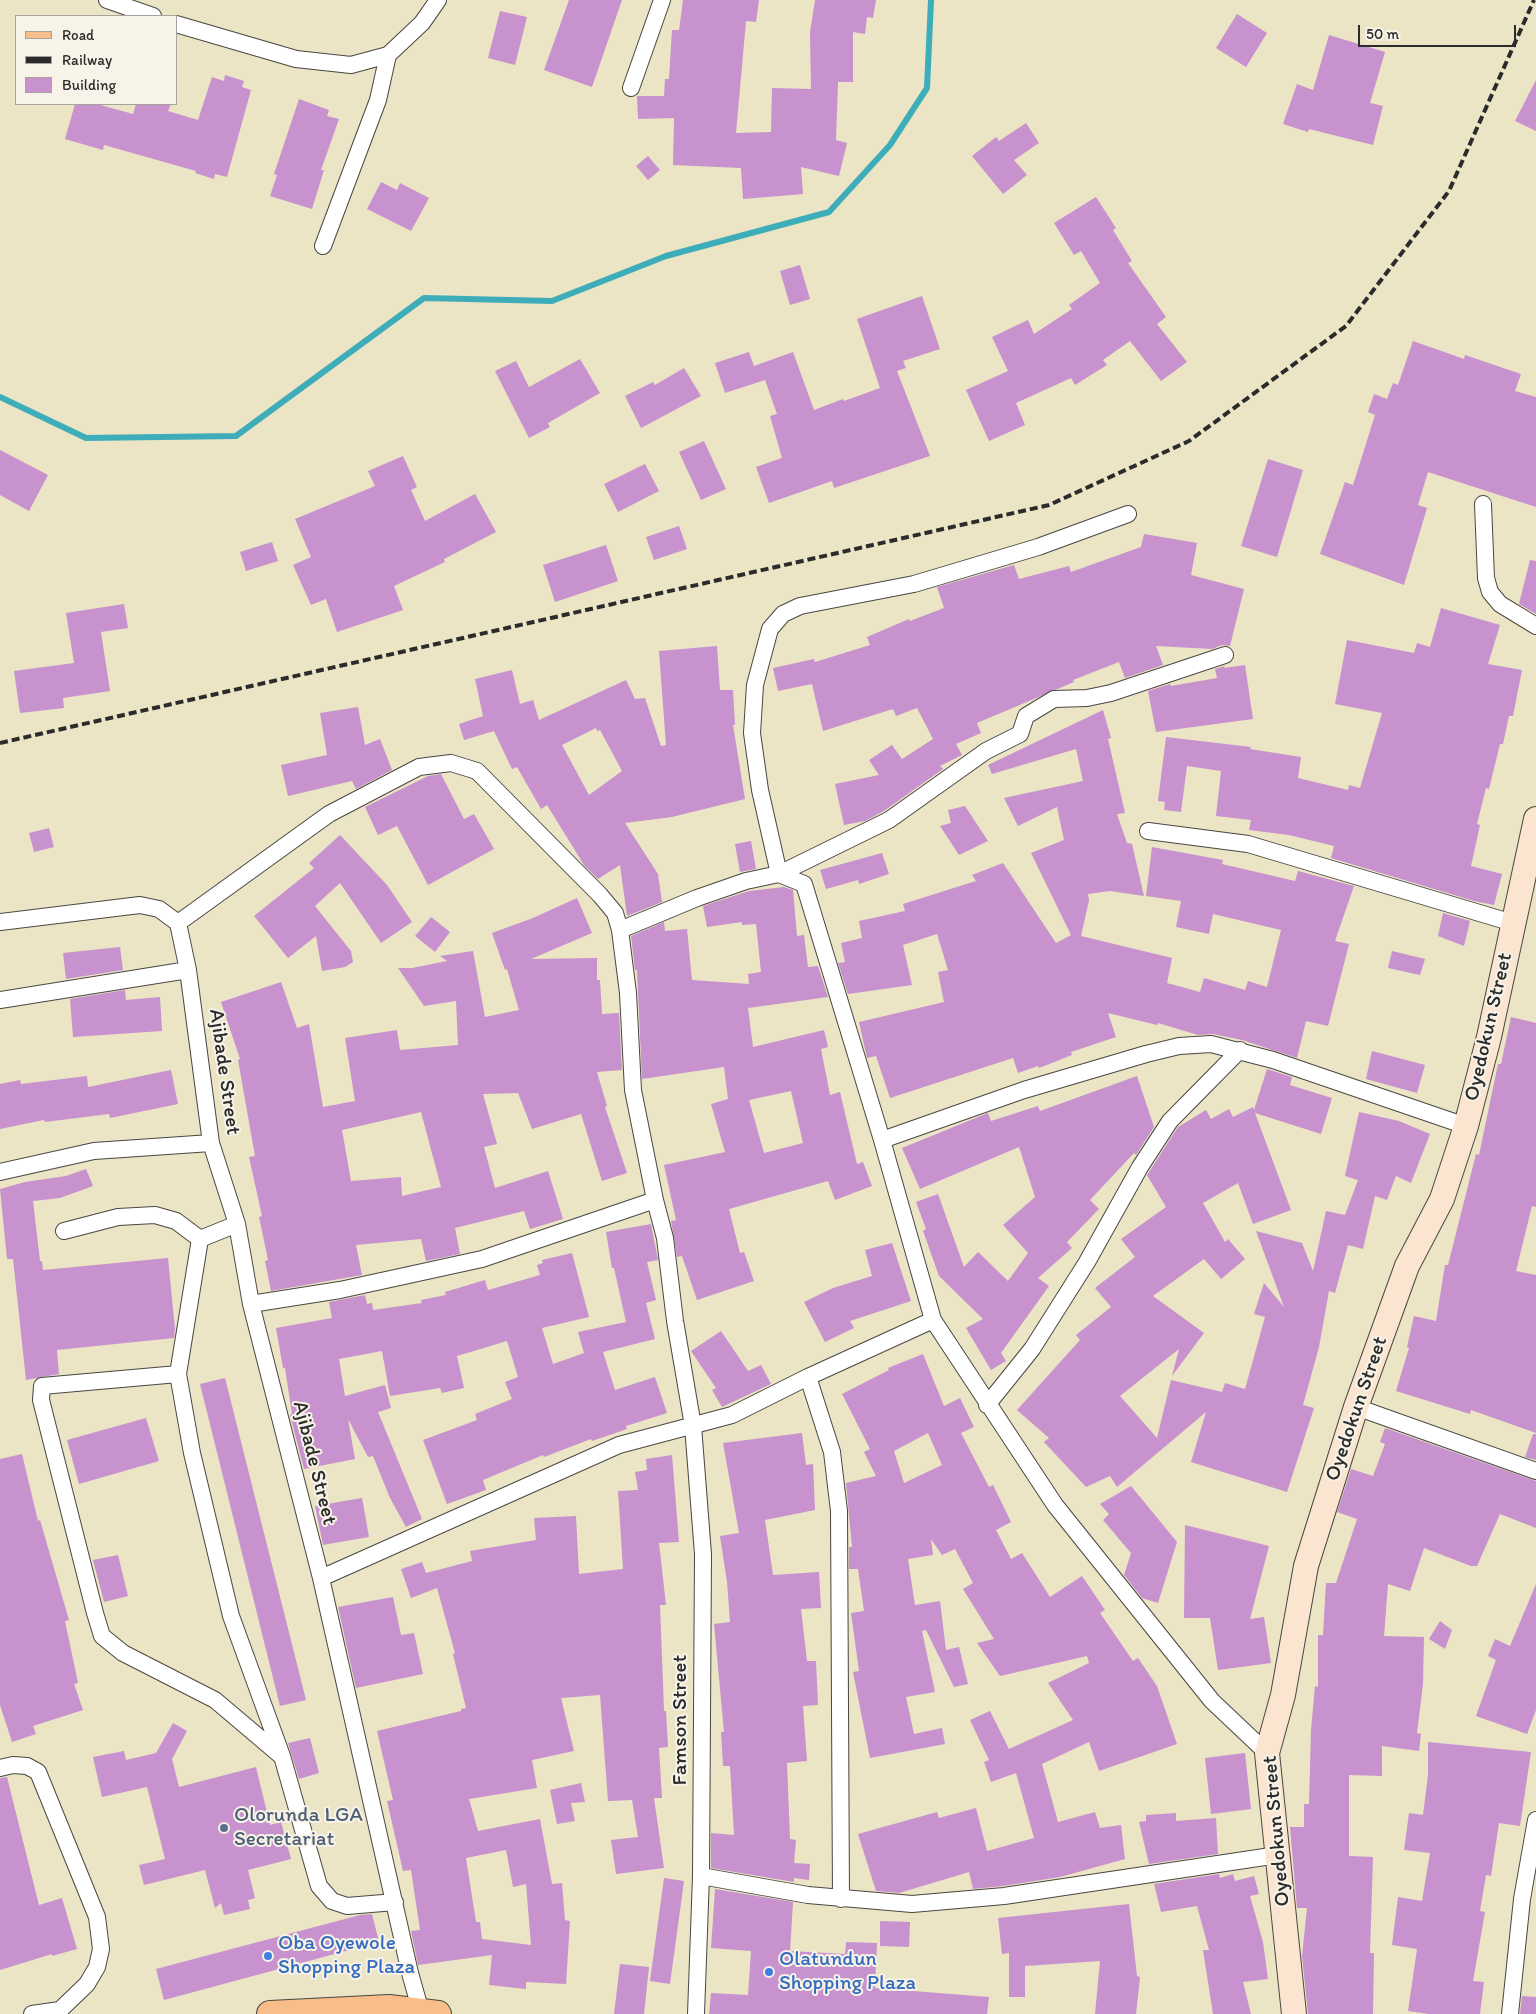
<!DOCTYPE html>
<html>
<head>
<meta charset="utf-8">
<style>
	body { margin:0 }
	#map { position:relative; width:1536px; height:2014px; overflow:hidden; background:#ebe4c5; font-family:Itim,sans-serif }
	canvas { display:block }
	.legend { position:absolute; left:15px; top:15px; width:162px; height:90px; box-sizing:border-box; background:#f7f3e8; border:1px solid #a5a39c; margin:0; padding:6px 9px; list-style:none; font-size:15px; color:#2b2b2b }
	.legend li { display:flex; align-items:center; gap:10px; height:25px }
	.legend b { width:25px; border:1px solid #a5a39c }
	.scale { position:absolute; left:1358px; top:25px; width:158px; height:22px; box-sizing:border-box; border:2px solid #2b2b2b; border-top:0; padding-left:6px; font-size:15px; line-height:18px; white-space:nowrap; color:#2b2b2b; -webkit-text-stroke:4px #f7f3e8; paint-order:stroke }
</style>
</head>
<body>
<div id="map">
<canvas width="1536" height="2014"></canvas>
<ul class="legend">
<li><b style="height:6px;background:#f8bd89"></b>Road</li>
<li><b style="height:6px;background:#2b2b2b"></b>Railway</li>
<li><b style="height:14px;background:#c792cd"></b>Building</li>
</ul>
<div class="scale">50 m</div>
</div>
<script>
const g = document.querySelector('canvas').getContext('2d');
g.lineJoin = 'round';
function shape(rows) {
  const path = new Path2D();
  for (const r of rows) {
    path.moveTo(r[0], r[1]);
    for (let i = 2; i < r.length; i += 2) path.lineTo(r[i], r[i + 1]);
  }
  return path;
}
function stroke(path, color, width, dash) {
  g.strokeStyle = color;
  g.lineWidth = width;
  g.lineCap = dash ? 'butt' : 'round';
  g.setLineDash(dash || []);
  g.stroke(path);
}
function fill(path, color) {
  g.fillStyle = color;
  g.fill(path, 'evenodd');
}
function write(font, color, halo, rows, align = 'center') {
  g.font = font + ' Itim,sans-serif';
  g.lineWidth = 4;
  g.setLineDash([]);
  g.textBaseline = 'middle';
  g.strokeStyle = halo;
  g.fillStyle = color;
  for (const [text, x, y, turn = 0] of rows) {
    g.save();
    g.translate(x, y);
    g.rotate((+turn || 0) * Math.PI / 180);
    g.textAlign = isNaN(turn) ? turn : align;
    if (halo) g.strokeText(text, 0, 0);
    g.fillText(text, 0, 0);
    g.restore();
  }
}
const stream = shape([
	[0,397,86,438,236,436,424,298,552,301,666,256,829,212,890,145,927,88,931,0]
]);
const building = shape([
	[569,0,622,0,592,87,544,70],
	[683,0,759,0,756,22,746,21,736,133,771,132,772,88,811,89,810,32,815,0,876,0,873,18,867,17,865,34,853,32,853,82,838,82,836,140,847,143,839,176,801,167,803,194,743,199,741,168,673,165,674,118,638,119,637,96,664,96,665,79,669,79,672,30,679,30],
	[500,11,527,17,515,65,488,58],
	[1237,14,1267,33,1246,67,1216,48],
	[1329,35,1385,52,1370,103,1383,106,1373,145,1309,129,1308,132,1283,124,1297,84,1313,90],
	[225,75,244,81,242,87,251,90,227,177,215,174,214,179,195,173,196,171,104,145,103,150,65,139,75,104,97,104,133,114,136,104,171,104,168,111,198,120,212,77,224,81],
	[1536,80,1536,131,1515,121],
	[299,99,329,110,327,116,339,119,321,170,324,170,312,209,270,196,277,175,274,174],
	[1026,123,1039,143,1014,160,1027,175,1003,194,972,156,996,137,999,141],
	[648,156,660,170,648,180,636,166],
	[381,182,397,190,400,183,429,198,411,231,367,209],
	[1096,197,1116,228,1113,230,1132,261,1128,263,1166,317,1157,324,1187,362,1161,381,1130,341,1103,360,1107,365,1075,385,1071,378,1016,403,1025,425,989,441,966,390,1008,371,992,337,1028,320,1034,334,1072,309,1069,305,1100,283,1081,251,1074,255,1054,223],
	[800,265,810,299,790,305,780,271],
	[922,296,940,349,903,361,906,368,897,371,930,456,834,488,832,481,769,503,756,467,782,458,770,416,777,414,765,380,725,393,715,363,749,352,754,366,793,352,814,410,843,399,844,401,880,388,857,319],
	[1413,341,1464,359,1465,355,1521,374,1515,391,1536,397,1536,507,1428,472,1418,505,1427,508,1404,585,1320,554,1345,482,1353,485,1375,415,1368,412,1374,394,1387,399,1393,383,1398,385],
	[580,359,600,393,548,423,550,427,529,438,495,371,516,361,529,387],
	[684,368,701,396,641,428,625,396,653,382,655,385],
	[704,441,726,489,701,500,679,452],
	[0,450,48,475,29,511,0,495],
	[403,456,417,487,411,490,425,521,475,494,496,532,444,559,445,562,394,586,403,610,337,632,326,599,311,605,293,565,311,557,295,519,375,486,368,471],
	[1268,459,1303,470,1277,557,1241,546],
	[645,464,659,491,618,512,604,484],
	[679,526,687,549,654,560,646,537],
	[1144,534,1197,543,1191,575,1244,589,1230,646,1222,645,1212,649,1156,646,1163,665,1125,678,1119,662,1073,680,1074,682,977,723,981,733,956,744,962,755,940,766,943,769,884,811,865,821,844,825,835,784,879,775,869,760,892,745,902,759,933,739,917,708,896,716,893,709,823,731,812,684,778,691,773,668,814,659,815,662,870,645,867,637,909,619,910,621,944,608,937,587,1014,565,1019,579,1069,566,1071,572,1141,547],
	[272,542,278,561,246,571,240,552],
	[606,545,618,581,555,602,543,565],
	[1530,560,1536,561,1536,614,1519,604],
	[124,604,128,628,101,632,110,691,63,698,64,708,20,713,14,671,74,663,66,613],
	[1441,608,1500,625,1488,664,1522,670,1513,716,1509,716,1503,744,1500,744,1489,789,1486,788,1477,824,1480,825,1471,866,1502,874,1494,905,1474,901,1331,858,1334,846,1289,835,1249,830,1251,820,1216,816,1221,771,1187,766,1181,812,1164,810,1165,802,1158,801,1166,737,1251,747,1250,749,1301,757,1298,778,1348,790,1349,785,1360,788,1382,713,1335,704,1347,640,1414,653,1417,643,1430,647],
	[717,646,720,690,733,690,735,725,733,725,745,799,672,817,625,823,658,874,662,902,627,916,620,865,598,879,584,865,547,805,541,809,517,767,512,769,494,731,464,740,459,724,483,716,475,679,512,670,520,704,533,700,539,720,626,680,635,699,645,698,661,746,666,745,659,651],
	[596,728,597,731,600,730,622,771,589,795,562,745],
	[1245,665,1253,719,1156,732,1148,691,1170,684,1171,686,1217,678,1215,669,1225,666,1224,668],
	[358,707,365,745,380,739,392,770,356,789,352,781,288,796,281,765,327,755,320,713],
	[1103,710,1111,738,1108,739,1125,813,1117,814,1127,843,1132,844,1144,896,1110,891,1088,894,1089,900,1081,936,1172,958,1167,983,1200,992,1204,978,1245,990,1248,981,1267,987,1281,930,1213,914,1209,934,1176,927,1181,901,1146,896,1152,847,1223,860,1222,864,1295,881,1298,871,1354,886,1335,941,1349,944,1328,1026,1306,1021,1297,1058,1242,1040,1213,1034,1198,1035,1158,1023,1157,1025,1108,1013,1116,1037,1071,1052,1072,1055,1039,1068,1038,1066,1018,1073,1013,1058,890,1098,876,1056,867,1058,859,1022,944,1002,938,972,948,970,937,934,903,945,912,985,848,994,838,963,845,962,841,943,862,938,859,921,905,911,903,904,976,881,972,875,1003,863,1056,943,1071,935,1031,853,1064,840,1057,807,1018,826,1004,798,1083,781,1076,749,992,774,988,765],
	[441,774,464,819,474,814,494,849,428,885,397,826,378,835,365,807,428,776],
	[965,806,988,841,959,855,940,826,951,823,948,810],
	[49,828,54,847,34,852,29,833],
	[340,835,387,885,412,922,381,943,340,883,315,906,351,951,353,962,345,967,322,971,316,936,288,958,254,916,314,868,309,863],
	[751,841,756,869,740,872,735,844],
	[882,853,889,874,859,884,858,880,826,889,820,870],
	[784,887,793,890,797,936,804,935,808,967,818,966,828,997,748,1008,753,1047,824,1030,828,1047,821,1049,830,1095,840,1092,857,1164,863,1162,872,1186,835,1200,828,1181,729,1209,740,1253,744,1252,754,1281,697,1300,682,1256,677,1257,671,1221,676,1220,664,1165,725,1152,711,1104,728,1099,724,1067,642,1079,637,970,635,970,631,936,664,922,665,931,687,929,692,980,749,984,748,974,761,972,756,924,742,925,742,922,707,927,703,906,749,891],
	[791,1091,803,1143,764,1153,749,1100],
	[577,898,592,933,531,959,597,958,597,980,600,980,602,1014,619,1013,622,1070,597,1072,607,1106,605,1107,627,1173,602,1181,581,1114,532,1129,518,1093,483,1094,497,1144,484,1147,495,1188,548,1171,563,1219,530,1229,524,1211,455,1228,460,1254,426,1261,421,1239,356,1245,362,1275,271,1291,265,1261,268,1260,259,1217,262,1216,249,1157,255,1156,238,1060,240,1059,221,1002,281,982,297,1028,309,1024,323,1107,355,1101,345,1038,397,1030,400,1050,458,1045,456,1001,424,1006,398,968,412,968,447,961,440,956,473,951,485,1017,519,1010,507,969,505,970,492,933,533,918],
	[421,1112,441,1187,402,1196,401,1177,351,1181,342,1130],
	[1443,913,1470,921,1464,946,1438,936],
	[431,917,450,932,435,952,415,936],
	[120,947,123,970,66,979,63,953],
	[1392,951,1425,959,1420,975,1388,968],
	[125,990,126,1000,160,997,162,1031,73,1037,70,999],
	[1511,1017,1536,1023,1536,1207,1532,1206,1516,1271,1536,1275,1536,1433,1471,1410,1470,1414,1396,1391,1409,1348,1407,1347,1414,1316,1436,1321,1445,1265,1448,1265,1476,1154,1479,1155,1498,1064,1501,1064],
	[1372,1051,1425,1065,1417,1093,1366,1079],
	[1267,1069,1292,1077,1290,1085,1332,1098,1321,1134,1255,1113,1291,1210,1253,1224,1238,1183,1203,1203,1225,1242,1228,1239,1245,1259,1221,1279,1204,1259,1153,1296,1204,1333,1172,1376,1179,1349,1120,1396,1157,1438,1171,1380,1222,1392,1225,1383,1245,1389,1265,1317,1254,1314,1264,1283,1284,1307,1256,1231,1302,1243,1313,1271,1326,1211,1345,1215,1358,1180,1345,1176,1359,1112,1399,1121,1430,1134,1411,1183,1396,1176,1387,1200,1375,1196,1363,1249,1348,1245,1335,1293,1329,1291,1319,1347,1303,1405,1314,1408,1287,1492,1191,1462,1206,1412,1117,1487,1110,1476,1086,1487,1044,1442,1049,1438,1017,1410,1080,1340,1076,1335,1111,1307,1095,1288,1135,1257,1121,1239,1166,1207,1147,1175,1178,1127,1206,1110,1211,1119,1229,1109,1233,1117,1253,1107,1254,1110],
	[171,1070,178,1104,110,1118,109,1114,45,1122,44,1120,0,1129,0,1084,20,1080,21,1084,87,1076,88,1087],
	[1137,1076,1154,1127,1136,1155,1134,1153,1090,1200,1099,1209,1067,1242,1072,1248,1038,1278,1049,1286,1001,1353,1006,1361,991,1370,966,1328,983,1319,939,1276,923,1231,926,1229,916,1202,938,1194,964,1267,978,1252,1008,1281,1028,1253,1003,1225,1035,1197,1019,1147,920,1189,902,1148,988,1113,991,1121,1038,1106,1040,1111],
	[86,1169,93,1186,60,1198,33,1201,40,1261,42,1261,43,1270,168,1258,175,1329,174,1338,57,1350,59,1374,26,1380,13,1259,7,1259,0,1189,25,1182,66,1176],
	[651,1224,658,1260,647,1262,656,1300,646,1303,655,1339,603,1352,615,1390,655,1377,667,1413,626,1426,627,1429,592,1441,591,1439,544,1457,543,1455,483,1480,486,1490,447,1504,423,1440,477,1420,475,1414,512,1399,505,1382,518,1377,507,1341,457,1356,464,1388,442,1393,440,1388,390,1396,382,1351,339,1359,345,1396,385,1385,391,1408,378,1412,422,1519,406,1527,390,1498,373,1456,368,1457,348,1419,355,1459,304,1469,290,1415,292,1414,285,1368,283,1368,276,1328,332,1318,329,1302,365,1295,367,1304,372,1303,373,1310,422,1303,421,1300,446,1295,445,1292,485,1280,488,1290,540,1275,537,1265,543,1263,542,1260,572,1253,589,1317,542,1328,553,1364,584,1353,578,1332,626,1322,614,1268,612,1268,606,1232],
	[892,1243,911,1301,850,1321,854,1328,825,1342,804,1302,833,1288,872,1276,865,1250],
	[721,1331,748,1371,761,1365,771,1384,722,1407,712,1390,716,1388,691,1351],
	[923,1354,944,1406,960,1398,974,1427,961,1433,989,1487,993,1485,1011,1522,996,1530,1011,1559,1022,1553,1050,1597,1082,1576,1105,1610,1100,1613,1133,1661,1138,1658,1157,1686,1177,1744,1099,1771,1089,1742,1042,1764,1058,1822,1095,1812,1100,1828,1121,1825,1125,1859,1060,1877,1003,1886,973,1889,969,1872,899,1893,876,1891,858,1834,937,1812,939,1818,976,1808,987,1851,1034,1838,1016,1773,991,1782,984,1762,989,1760,970,1720,990,1711,1009,1749,1073,1720,1048,1683,1089,1663,1087,1656,1000,1676,977,1643,994,1639,963,1589,973,1583,955,1549,942,1555,931,1539,933,1555,908,1559,915,1605,940,1601,946,1650,959,1647,968,1684,954,1687,926,1630,922,1631,935,1692,906,1697,914,1734,942,1728,945,1744,870,1758,853,1672,859,1671,851,1613,864,1611,858,1569,849,1569,849,1547,852,1547,846,1483,876,1476,864,1452,870,1449,842,1394,889,1370,888,1368],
	[928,1433,942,1465,904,1483,894,1451],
	[225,1378,306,1700,280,1706,200,1384],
	[146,1418,159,1461,79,1484,67,1440],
	[1385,1428,1536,1481,1536,1528,1500,1514,1477,1566,1471,1566,1424,1548,1410,1591,1388,1584,1384,1636,1424,1637,1423,1684,1417,1733,1421,1734,1419,1751,1382,1746,1382,1776,1349,1775,1349,1856,1373,1857,1370,1953,1374,1953,1373,2014,1308,2014,1302,1956,1307,1908,1297,1908,1290,1827,1304,1827,1304,1804,1309,1804,1311,1730,1315,1686,1318,1687,1318,1635,1323,1635,1326,1583,1336,1583,1357,1519,1337,1512,1351,1469,1373,1476,1385,1444,1380,1442],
	[802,1433,806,1465,813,1464,815,1510,765,1520,773,1575,819,1572,821,1608,801,1609,807,1661,816,1661,818,1705,803,1706,807,1761,787,1763,790,1839,796,1840,794,1863,810,1864,809,1880,794,1878,794,1882,711,1868,711,1833,734,1835,730,1766,723,1766,721,1732,724,1732,714,1624,730,1622,727,1582,720,1536,739,1533,723,1443],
	[1533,1434,1536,1434,1536,1460,1525,1457],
	[22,1454,38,1521,40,1520,69,1620,65,1621,78,1683,74,1684,83,1710,33,1726,36,1734,12,1742,0,1705,0,1459],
	[672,1455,679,1542,659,1543,666,1605,660,1605,664,1711,666,1711,668,1747,659,1748,662,1798,654,1798,664,1868,616,1874,611,1840,638,1837,632,1800,608,1801,600,1695,561,1698,574,1751,532,1760,537,1788,469,1799,478,1831,540,1819,552,1884,562,1883,565,1920,570,1921,566,1984,526,1982,526,1989,489,1985,492,1955,418,1965,411,1931,420,1930,411,1870,403,1871,387,1801,393,1800,377,1731,461,1711,461,1709,466,1708,453,1654,455,1653,437,1588,411,1598,401,1569,422,1562,426,1573,472,1561,470,1551,536,1540,534,1518,576,1516,579,1574,623,1569,618,1491,638,1490,635,1472,647,1470,646,1459],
	[506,1850,513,1887,526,1884,531,1945,482,1939,480,1922,476,1922,466,1858],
	[1131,1486,1177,1542,1158,1603,1142,1598,1124,1575,1131,1553,1103,1520,1109,1514,1100,1504],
	[362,1498,369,1537,323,1545,315,1506],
	[1185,1525,1269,1546,1250,1619,1264,1617,1271,1663,1218,1670,1210,1618,1184,1618],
	[118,1555,128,1596,104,1602,93,1560],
	[1536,1584,1536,1710,1527,1734,1476,1716,1496,1660,1488,1656,1495,1639,1510,1646],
	[393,1597,401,1635,414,1633,423,1674,356,1688,338,1607],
	[1440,1621,1452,1630,1445,1649,1429,1639],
	[173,1723,187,1731,172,1759,179,1787,256,1767,270,1825,281,1822,291,1859,248,1870,255,1898,248,1900,250,1909,224,1915,221,1903,215,1908,205,1870,144,1885,139,1865,165,1859,147,1787,102,1797,93,1757,124,1751,126,1760,156,1753],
	[310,1738,319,1773,299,1779,288,1743],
	[1428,1742,1531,1752,1520,1826,1499,1823,1491,1876,1486,1875,1480,1911,1485,1912,1473,1981,1484,1982,1480,2014,1429,2014,1408,2011,1417,1949,1392,1945,1398,1897,1422,1901,1430,1853,1404,1850,1409,1813,1423,1815,1428,1775],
	[1245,1753,1251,1809,1211,1814,1205,1758],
	[7,1777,39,1905,62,1898,77,1949,52,1956,52,1954,0,1970,0,1778],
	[581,1783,585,1802,571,1803,575,1821,557,1824,550,1790],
	[1176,1813,1176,1821,1216,1818,1218,1854,1149,1864,1139,1822,1146,1821,1146,1815],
	[1219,1874,1220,1878,1233,1874,1235,1881,1254,1876,1259,1894,1250,1896,1263,1942,1268,1979,1243,1982,1251,2014,1213,2014,1203,1950,1209,1950,1197,1906,1161,1912,1154,1884],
	[664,1878,684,1881,670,1984,650,1981],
	[715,1889,793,1902,790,1951,845,1954,846,1942,877,1943,875,1988,989,1997,987,2014,709,2014,711,1993,748,1995,751,1951,711,1948],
	[1129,1904,1137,1976,1140,1977,1136,2014,1095,2014,1100,1961,1025,1966,1025,1997,1009,1997,1009,1953,1002,1954,998,1918],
	[372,1914,379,1942,164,2000,156,1969,360,1915],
	[880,1921,910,1922,909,1947,880,1946],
	[620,1964,649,1967,644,2014,614,2014],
	[1522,1996,1536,1997,1536,2014,1520,2014]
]);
const street = shape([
	[107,0,153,16],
	[176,24,296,59,351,65,388,55,422,23,438,0],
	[631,88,662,0],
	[323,246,378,100,388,55],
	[1483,504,1486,578,1490,592,1500,604,1536,626],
	[1128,514,1038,547,914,584,800,606,783,614,770,629,755,685,752,733,760,790,779,874,804,884,882,1140,933,1320,1055,1505,1212,1701,1267,1753],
	[1148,831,1248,844,1513,923],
	[0,922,140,905,159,909,178,923],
	[178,923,329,814,419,767,451,763,477,771,600,895,615,913,620,930,628,993,633,1090,655,1200,665,1238,675,1321,693,1426,703,1554,701,1876,696,2014],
	[178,923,188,970,211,1143,237,1224,251,1304,321,1578,410,1973,421,2012],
	[620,930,697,898,746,881,779,874,889,820,986,751,1020,734,1026,716,1054,699,1087,698,1111,693,1225,655],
	[0,1000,188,970],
	[882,1140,1024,1090,1146,1054,1179,1046,1211,1044,1273,1060,1466,1126],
	[0,1172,94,1151,211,1143],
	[64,1231,118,1217,155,1215,176,1221,200,1239],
	[200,1239,178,1374,192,1453,231,1616,282,1756,319,1886,332,1901,347,1906,395,1902],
	[200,1239,237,1224],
	[251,1304,340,1290,482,1259,655,1200],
	[178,1374,42,1386,41,1400,95,1613,102,1636,123,1653,215,1700,280,1755],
	[808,1377,832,1452,839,1511,841,1899],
	[987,1405,1032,1349,1087,1262,1140,1167,1170,1121,1240,1050],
	[1356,1407,1536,1471],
	[321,1578,619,1445,732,1415,808,1377,933,1320],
	[0,1768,13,1765,27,1766,38,1772,97,1917,101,1949,97,1967,87,1984,60,2010,59,2014],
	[701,1876,808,1895,912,1904,1004,1896,1278,1855],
	[32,2014,60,2010],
	[1510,2014,1522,1899,1536,1820]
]);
const secondary = shape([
	[1294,2014,1267,1753,1283,1695,1306,1566,1356,1407,1407,1266,1442,1199,1466,1126,1489,1037,1536,819]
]);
const primary = shape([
	[270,2014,389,2008,438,2014]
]);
const rail = shape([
	[0,743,1049,505,1189,441,1346,326,1449,191,1534,0]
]);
const markers = [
	[224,1828,5,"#5c6f8a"],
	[268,1956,5,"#3f7fe0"],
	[769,1972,5,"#3f7fe0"]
];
const streetNames = [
	["Oyedokun Street",1489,1027,-77],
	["Ajibade Street",224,1072,82],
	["Oyedokun Street",1357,1409,-71],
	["Ajibade Street",314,1463,76],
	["Famson Street",681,1720,-90],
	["Oyedokun Street",1277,1831,-95]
];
const serviceNames = [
	["Olorunda LGA",234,1816],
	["Secretariat",234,1840]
];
const shopNames = [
	["Oba Oyewole",278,1944],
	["Shopping Plaza",278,1968],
	["Olatundun",779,1960],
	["Shopping Plaza",779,1984]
];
stroke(stream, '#3eadba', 6);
fill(building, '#c792cd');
stroke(street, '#484742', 18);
stroke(secondary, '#484742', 26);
stroke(primary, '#484742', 28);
stroke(street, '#fff', 16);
stroke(secondary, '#fce5d0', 24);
stroke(primary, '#f8bd89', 26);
stroke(rail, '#2b2b2b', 4, [8, 4]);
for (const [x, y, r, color] of markers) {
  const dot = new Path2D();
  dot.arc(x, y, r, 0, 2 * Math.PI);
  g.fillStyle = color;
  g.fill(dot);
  stroke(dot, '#f7f3e8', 2);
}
write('21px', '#2b2b2b', '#f7f3e8', streetNames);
write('21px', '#4e5e75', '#f7f3e8', serviceNames, 'left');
write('21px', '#366cbe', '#f7f3e8', shopNames, 'left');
</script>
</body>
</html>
